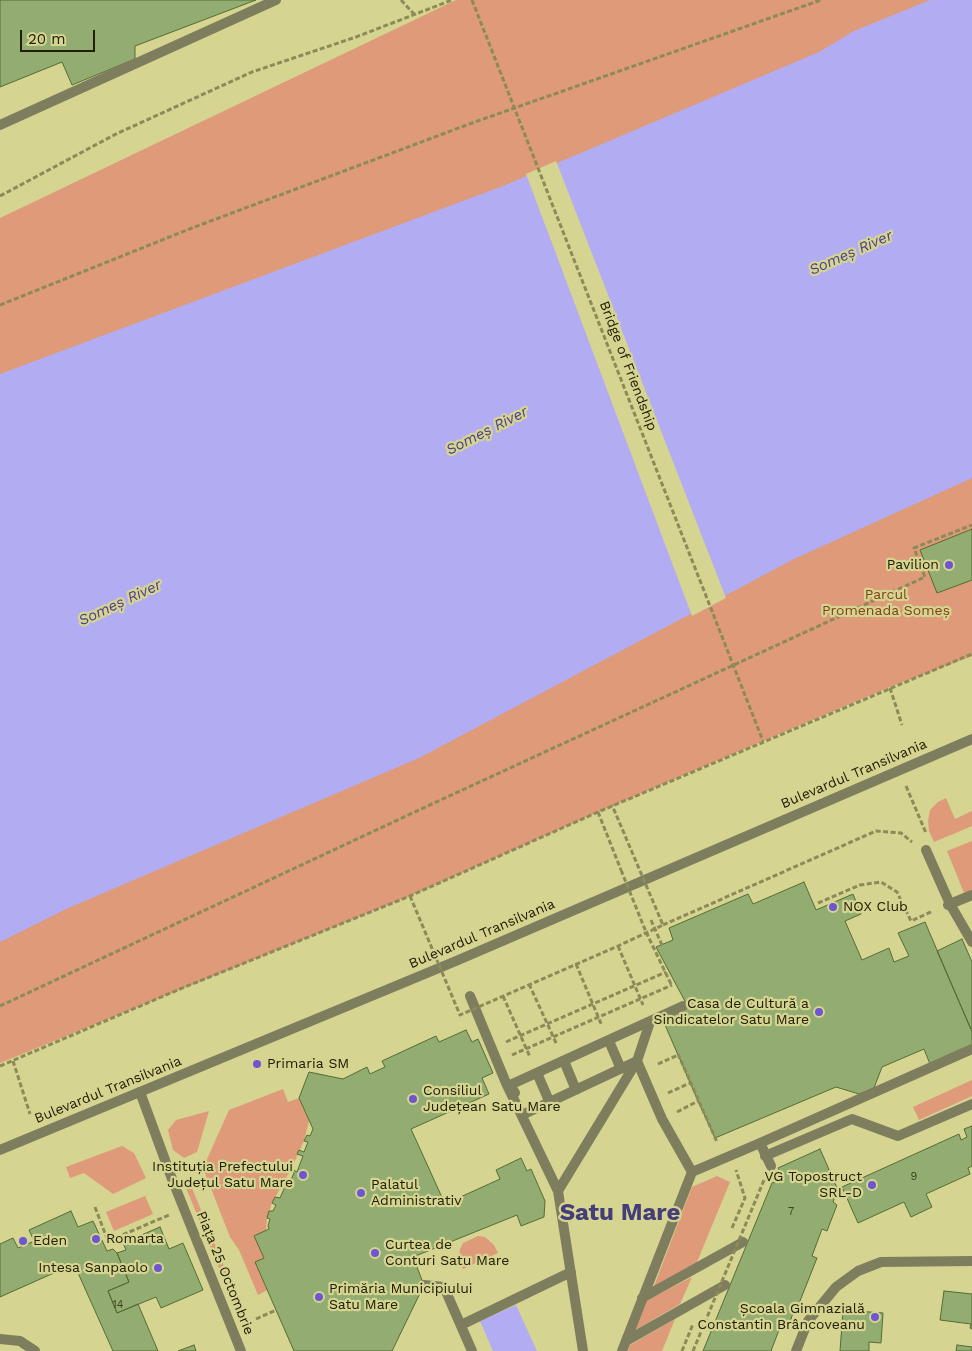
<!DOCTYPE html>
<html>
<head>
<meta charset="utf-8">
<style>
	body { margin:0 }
	#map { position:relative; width:972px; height:1351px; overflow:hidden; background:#d5d491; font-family:"Work Sans",sans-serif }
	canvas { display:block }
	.scale { position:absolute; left:20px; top:30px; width:75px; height:22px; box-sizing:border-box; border:2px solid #212005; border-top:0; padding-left:6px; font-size:15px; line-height:18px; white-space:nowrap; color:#212005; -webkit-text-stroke:4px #d5d491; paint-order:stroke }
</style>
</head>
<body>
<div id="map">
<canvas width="972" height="1351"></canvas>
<div class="scale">20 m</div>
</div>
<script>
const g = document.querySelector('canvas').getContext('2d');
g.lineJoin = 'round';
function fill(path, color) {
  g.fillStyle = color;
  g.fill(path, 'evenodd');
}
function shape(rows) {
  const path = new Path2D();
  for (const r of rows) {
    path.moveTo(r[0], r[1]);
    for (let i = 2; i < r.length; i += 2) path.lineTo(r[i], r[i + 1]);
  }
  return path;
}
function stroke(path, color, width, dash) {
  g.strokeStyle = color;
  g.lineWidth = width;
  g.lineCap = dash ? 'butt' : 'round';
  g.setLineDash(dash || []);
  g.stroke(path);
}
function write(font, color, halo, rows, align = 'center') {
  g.font = font + ' "Work Sans",sans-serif';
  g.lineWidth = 4.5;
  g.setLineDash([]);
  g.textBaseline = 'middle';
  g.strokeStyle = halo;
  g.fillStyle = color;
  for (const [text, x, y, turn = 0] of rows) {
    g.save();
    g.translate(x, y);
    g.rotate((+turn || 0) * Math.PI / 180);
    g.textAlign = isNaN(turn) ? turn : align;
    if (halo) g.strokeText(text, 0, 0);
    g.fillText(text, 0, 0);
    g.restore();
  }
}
const green = shape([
	[456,0,972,0,972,656,890,687,763,741,598,812,410,896,0,1063,0,218],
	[946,798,955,819,972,811,972,826,934,842,929,831,928,821,930,810,938,802],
	[972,841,972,890,964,893,947,851],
	[972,1080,972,1096,919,1120,913,1107],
	[283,1089,288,1102,299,1098,309,1121,304,1141,291,1169,272,1203,267,1218,266,1231,254,1236,264,1258,255,1262,267,1290,258,1295,239,1250,230,1237,203,1168,229,1110],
	[209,1111,197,1152,184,1158,173,1150,168,1130,176,1120],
	[122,1146,134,1153,146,1178,113,1194,84,1173,70,1178,66,1167],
	[717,1176,730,1182,697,1262,654,1286,692,1187],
	[189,1181,240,1305,235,1307,184,1183],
	[145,1196,153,1214,114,1231,106,1212],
	[478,1236,485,1237,494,1245,498,1253,463,1269,459,1263,460,1249,463,1243],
	[692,1277,680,1304,635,1330,646,1301],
	[675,1319,662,1351,628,1351,630,1345]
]);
const water = shape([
	[930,0,972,0,972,478,794,559,419,758,66,909,0,942,0,374,503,186,819,52,854,31],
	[516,1305,537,1351,493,1351,480,1321]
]);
const pier = shape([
	[556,161,726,598,692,616,526,174]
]);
const building = shape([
	[0,0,256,0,135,46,135,59,72,85,62,62,0,87,0,0],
	[972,529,972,580,937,593,920,550,972,529],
	[804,882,816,910,853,894,861,914,845,921,862,960,889,948,894,962,909,956,898,933,925,922,972,1032,972,1045,930,1064,924,1049,882,1067,874,1088,859,1094,836,1087,715,1138,698,1101,662,1018,687,1005,656,947,673,940,669,928,748,894,753,904,804,882],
	[962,939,972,962,972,1029,971,1029,937,951,962,939],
	[466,1030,472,1042,478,1039,493,1073,482,1078,489,1094,411,1129,445,1204,500,1179,496,1170,521,1158,527,1171,531,1169,545,1201,544,1217,521,1226,517,1215,413,1257,424,1285,392,1351,294,1351,255,1262,264,1258,254,1236,269,1229,268,1226,270,1219,267,1218,269,1211,273,1211,276,1205,272,1203,275,1197,280,1198,284,1189,281,1188,284,1180,290,1182,294,1173,290,1171,291,1169,297,1172,303,1156,297,1154,299,1150,304,1152,308,1142,304,1141,307,1135,310,1136,313,1129,299,1098,309,1072,343,1079,367,1067,370,1074,385,1067,382,1061,436,1036,439,1042,466,1030],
	[972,1126,972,1166,968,1168,970,1174,926,1194,932,1207,911,1217,904,1202,858,1223,842,1187,959,1134,961,1140,967,1137,964,1129,972,1126],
	[820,1149,838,1190,833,1202,837,1205,827,1231,822,1229,812,1256,817,1258,798,1306,793,1304,791,1310,793,1313,789,1325,782,1322,771,1351,703,1351,772,1183,781,1179,782,1182,784,1181,778,1168,820,1149],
	[71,1211,78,1227,93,1221,107,1251,113,1249,117,1253,129,1282,108,1291,117,1313,138,1304,158,1351,113,1351,74,1264,0,1297,0,1244,13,1238,18,1248,34,1241,29,1230,71,1211],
	[160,1227,169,1249,183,1243,203,1290,161,1308,156,1297,117,1313,108,1291,129,1282,117,1253,126,1250,123,1243,160,1227],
	[944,1291,972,1294,972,1329,970,1328,971,1324,940,1320,944,1291],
	[843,1310,883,1313,881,1343,869,1342,869,1351,840,1351,843,1310],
	[194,1345,196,1351,178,1351,194,1345],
	[957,1345,972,1347,972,1351,956,1351,957,1345]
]);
const path = shape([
	[401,0,414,14],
	[0,196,116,134,252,72,356,37,452,0],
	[0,305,192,228,472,123,821,0],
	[890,688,902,725],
	[906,786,926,833],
	[598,812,621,870],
	[818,903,860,885,881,882,897,892,911,921,933,911],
	[651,920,662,945],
	[663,925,876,831,901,833,912,842],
	[646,932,672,986],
	[618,946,643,1005],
	[576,964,602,1026],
	[529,984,557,1045],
	[503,996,530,1057],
	[0,1006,434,803,925,577,914,548,972,525],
	[506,1042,666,972],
	[678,1054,717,1142],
	[512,1055,672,985],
	[13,1061,30,1114],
	[658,1064,678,1055],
	[0,1066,180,989,410,896,598,812,972,654],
	[668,1093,690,1083],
	[677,1112,698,1101],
	[95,1207,108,1241,169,1215],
	[732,1228,745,1198,736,1170],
	[256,1319,276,1310],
	[682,1351,693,1324]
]);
const service = shape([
	[0,125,276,0]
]);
const pedestrian = shape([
	[926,850,950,904,948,905],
	[972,895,950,904,972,942],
	[470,996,506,1083,558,1191,583,1351],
	[609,1041,621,1069],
	[564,1061,576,1090],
	[537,1073,550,1103],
	[515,1093,510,1085,683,1006],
	[522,1115,637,1061,662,1119,692,1172],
	[765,1156,852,1119,898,1136,972,1104],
	[771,1166,760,1143,972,1049],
	[558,1191,637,1061,650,1022],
	[424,1285,444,1287,472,1351],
	[642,1298,743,1242],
	[461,1325,571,1272],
	[626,1341,725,1285],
	[622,1351,692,1172,760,1143]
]);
const minor = shape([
	[140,1092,172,1179,241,1351],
	[0,1339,20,1341,35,1351],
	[796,1351,808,1321,836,1287,858,1271,881,1262,972,1261]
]);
const tertiary = shape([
	[0,1150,456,961,972,739]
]);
const pathBridge = shape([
	[472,0,763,741],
	[621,870,646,932],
	[410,896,460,1015,618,946,663,925,612,805],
	[693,1351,764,1180]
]);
const markers = [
	[949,565,5,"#6d56d0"],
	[833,907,5,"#6d56d0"],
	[819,1012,5,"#6d56d0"],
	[257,1064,5,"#6d56d0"],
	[413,1099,5,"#6d56d0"],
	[303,1175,5,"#6d56d0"],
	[872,1185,5,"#6d56d0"],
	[361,1193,5,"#6d56d0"],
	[96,1239,5,"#6d56d0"],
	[23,1241,5,"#6d56d0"],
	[375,1253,5,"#6d56d0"],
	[158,1268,5,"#6d56d0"],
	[319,1297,5,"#6d56d0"],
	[875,1317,5,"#6d56d0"]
];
const numberNames = [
	["9",914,1177],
	["7",791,1212],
	["14",118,1305]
];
const streetNames = [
	["Bridge of Friendship",628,366,69],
	["Bulevardul Transilvania",854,774,-23],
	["Bulevardul Transilvania",482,934,-23],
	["Bulevardul Transilvania",108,1090,-22],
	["Piața 25 Octombrie",225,1273,68]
];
const poiNames = [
	["Pavilion",939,565,"right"],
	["NOX Club",843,907],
	["Casa de Cultură a",809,1004,"right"],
	["Sindicatelor Satu Mare",809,1020,"right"],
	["Primaria SM",267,1064],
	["Consiliul",423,1091],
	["Județean Satu Mare",423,1107],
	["Instituția Prefectului",293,1167,"right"],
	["Județul Satu Mare",293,1183,"right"],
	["VG Topostruct",862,1177,"right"],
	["SRL-D",862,1193,"right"],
	["Palatul",371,1185],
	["Administrativ",371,1201],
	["Romarta",106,1239],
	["Eden",33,1241],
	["Curtea de",385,1245],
	["Conturi Satu Mare",385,1261],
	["Intesa Sanpaolo",148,1268,"right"],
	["Primăria Municipiului",329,1289],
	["Satu Mare",329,1305],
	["Școala Gimnazială",865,1309,"right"],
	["Constantin Brâncoveanu",865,1325,"right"]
];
const parkNames = [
	["Parcul",886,595],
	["Promenada Someș",886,611]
];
const waterNames = [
	["Someș River",851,253,-24],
	["Someș River",487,431,-27],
	["Someș River",120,603,-25]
];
const townNames = [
	["Satu Mare",620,1213]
];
fill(green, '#de9a79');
fill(water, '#b2adf2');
fill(pier, '#d5d491');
fill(building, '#93ac71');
stroke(building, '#556c32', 1);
stroke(path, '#8c8b58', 3, [5, 2.5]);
stroke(service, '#7e7e5f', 10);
stroke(pedestrian, '#7e7e5f', 10);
stroke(minor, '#7e7e5f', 10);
stroke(tertiary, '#7e7e5f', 10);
stroke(pathBridge, '#8c8b58', 3, [5, 2.5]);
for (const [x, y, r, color] of markers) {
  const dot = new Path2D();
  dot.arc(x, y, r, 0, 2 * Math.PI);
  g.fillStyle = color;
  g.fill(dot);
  stroke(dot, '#d5d491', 2);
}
write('11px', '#3e4320', null, numberNames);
write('14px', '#212005', '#d5d491', streetNames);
write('14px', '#212005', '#d5d491', poiNames, 'left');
write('14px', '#82411c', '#d5d491', parkNames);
write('italic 15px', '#4a3d8d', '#d5d491', waterNames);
write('bold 24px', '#453d7a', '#d5d491', townNames);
</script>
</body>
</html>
